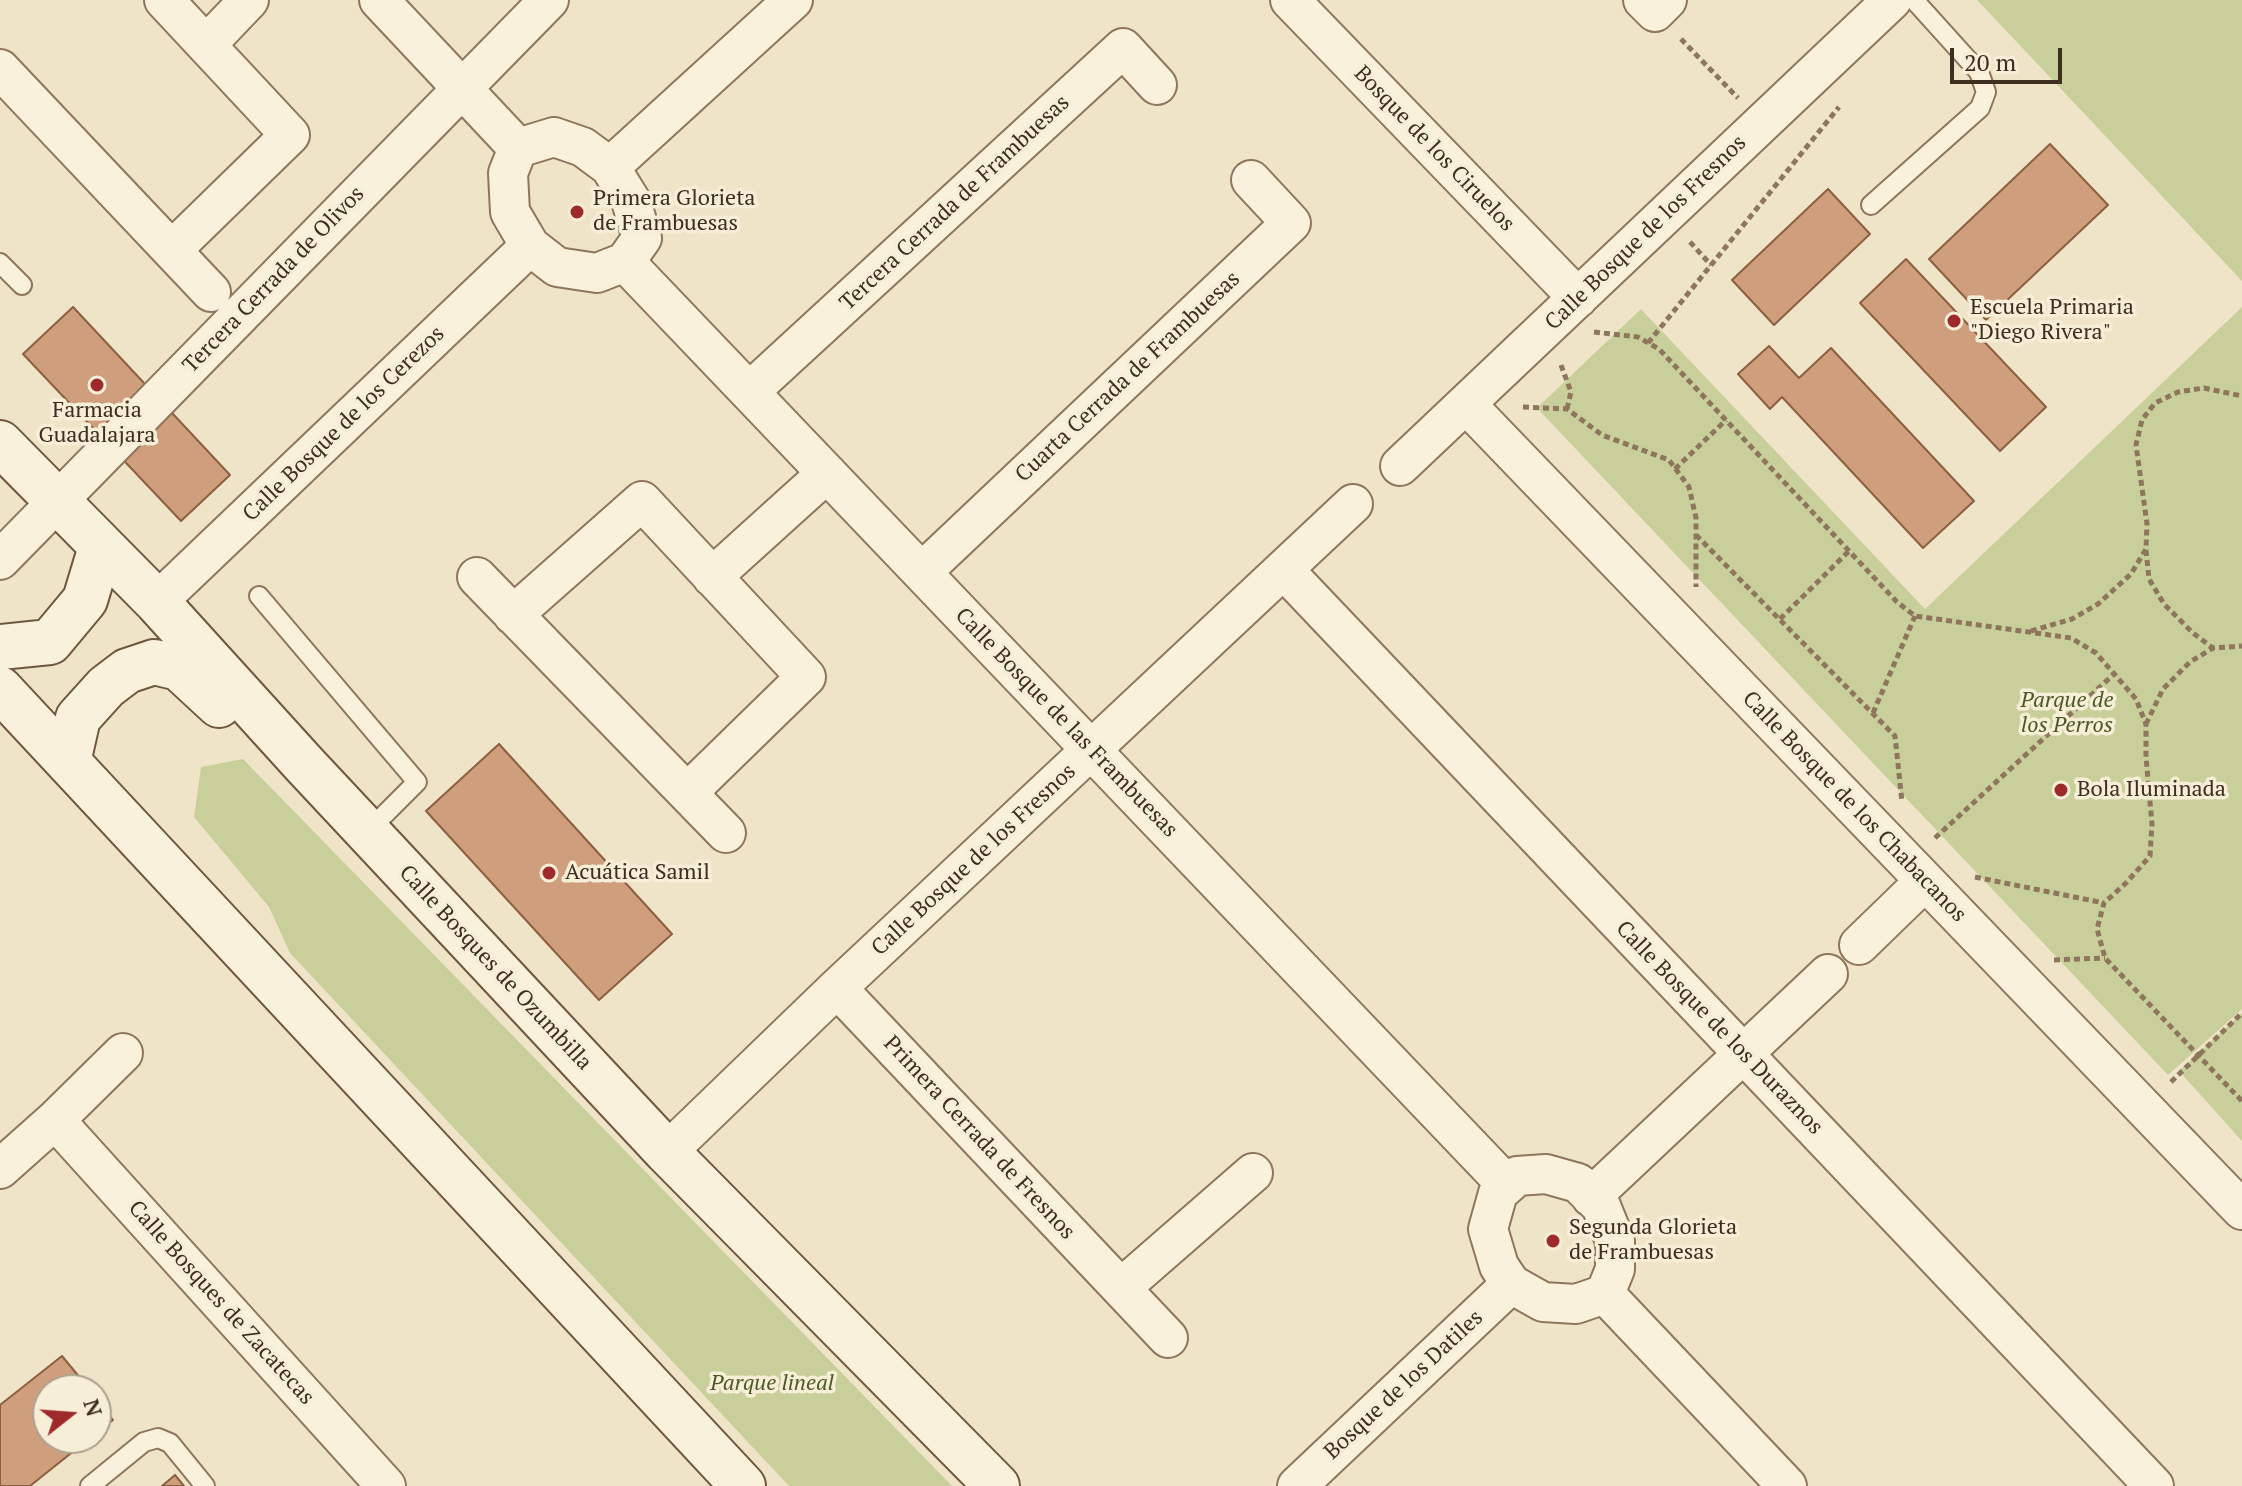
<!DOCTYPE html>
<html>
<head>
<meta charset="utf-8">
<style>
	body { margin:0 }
	#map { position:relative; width:2242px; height:1486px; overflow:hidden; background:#f0e4c8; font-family:"PT Serif",serif }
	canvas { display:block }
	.north { position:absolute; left:32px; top:1374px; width:80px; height:80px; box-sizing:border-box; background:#f7eed8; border:2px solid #ada18e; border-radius:50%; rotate:73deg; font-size:22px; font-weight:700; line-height:32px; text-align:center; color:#3d2e20 }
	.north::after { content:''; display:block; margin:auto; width:28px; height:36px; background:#9e2a2b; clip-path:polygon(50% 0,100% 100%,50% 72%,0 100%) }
	.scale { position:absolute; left:1950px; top:48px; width:112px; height:36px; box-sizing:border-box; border:4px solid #3d2e20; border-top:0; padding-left:10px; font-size:24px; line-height:28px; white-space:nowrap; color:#3d2e20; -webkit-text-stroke:6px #f7eed8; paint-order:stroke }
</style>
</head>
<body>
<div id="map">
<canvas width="2242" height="1486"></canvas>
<div class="north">N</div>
<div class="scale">20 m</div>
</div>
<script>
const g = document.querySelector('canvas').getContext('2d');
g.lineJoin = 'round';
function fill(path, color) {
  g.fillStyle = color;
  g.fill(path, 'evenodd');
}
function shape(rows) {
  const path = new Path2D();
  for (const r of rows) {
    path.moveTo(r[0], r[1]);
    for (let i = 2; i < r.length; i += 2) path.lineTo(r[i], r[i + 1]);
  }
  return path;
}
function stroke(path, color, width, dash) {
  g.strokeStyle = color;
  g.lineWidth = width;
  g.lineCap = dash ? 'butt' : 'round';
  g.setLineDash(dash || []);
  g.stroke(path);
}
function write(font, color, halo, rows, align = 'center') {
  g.font = font + ' "PT Serif",serif';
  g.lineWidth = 7;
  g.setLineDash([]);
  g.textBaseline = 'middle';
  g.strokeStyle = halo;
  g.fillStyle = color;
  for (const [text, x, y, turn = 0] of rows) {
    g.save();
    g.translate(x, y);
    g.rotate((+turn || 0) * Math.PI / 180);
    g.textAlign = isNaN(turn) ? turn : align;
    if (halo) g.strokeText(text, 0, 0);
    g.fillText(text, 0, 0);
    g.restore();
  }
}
const green = shape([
	[1977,0,2242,0,2242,281,1996,20],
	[2242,307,2242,1009,2168,1075,1537,408,1641,309,1925,609],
	[243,759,952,1486,789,1486,290,953,269,907,194,817,201,767],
	[2242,1013,2242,1141,2179,1071]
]);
const building = shape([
	[2050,144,2108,205,1986,320,1929,259,2050,144],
	[1828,189,1870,234,1774,325,1732,280,1828,189],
	[1906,259,2046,407,2000,451,1860,303,1906,259],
	[73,307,230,475,181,521,23,354,73,307],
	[1769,346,1799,378,1831,348,1974,501,1923,548,1782,397,1770,409,1738,374,1769,346],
	[499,744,672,934,599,1000,426,811,499,744],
	[62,1356,90,1390,48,1390,48,1438,90,1438,30,1486,0,1486,0,1405,62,1356],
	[96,1398,113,1420,96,1433,96,1398],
	[175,1475,184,1486,162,1486,175,1475]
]);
const path = shape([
	[1681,39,1738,98],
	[1690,242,1711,265],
	[1594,332,1638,337,1659,349,1897,602,1915,616,2071,638,2096,653,2136,699,2146,724,2146,757,2152,824,2150,856,2126,883,2104,903,2097,929,2105,958,2242,1101],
	[1648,343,1839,107],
	[1561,365,1571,392,1567,409],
	[1523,407,1567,409,1602,435,1669,460,1689,487,1696,518,1696,587],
	[1675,469,1726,420],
	[1696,535,1895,736,1902,802],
	[2146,550,2149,579,2164,604,2193,633,2213,648],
	[1780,619,1849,551],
	[2031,631,2072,619,2098,604,2131,574,2146,549,2147,524,2136,445,2142,420,2155,403,2178,392,2204,388,2242,396],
	[1873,713,1915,616],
	[2146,724,2163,689,2190,662,2213,648,2242,646],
	[1935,838,2114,674],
	[1975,877,2104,903],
	[2054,960,2105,958],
	[2171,1082,2242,1013]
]);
const lane = shape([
	[1871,205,1980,108,1986,92,1979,72,1914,0],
	[0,263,22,285],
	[259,596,417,782,367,832],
	[90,1486,144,1442,158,1438,170,1443,205,1486]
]);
const street = shape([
	[164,0,290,135,172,250],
	[379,0,518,148],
	[1290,0,1578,298],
	[1643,0,1655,12,1667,0],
	[206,45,249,0],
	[0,69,211,292],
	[554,137,583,147,610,167,631,201,642,238,625,262,597,273,557,267,530,246,510,212,508,173,518,148,554,137],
	[610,167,793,0],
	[625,262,1507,1185],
	[749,392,1123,48,1157,85],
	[1466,404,2242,1210],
	[1400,466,1892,0],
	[0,560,549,0],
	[1284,570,2154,1486],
	[922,572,1291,223,1251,180],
	[477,577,726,833],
	[712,577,827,473],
	[157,602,530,246],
	[513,615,642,501,806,677,687,793],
	[1859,945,1925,881],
	[837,988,1168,1338],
	[55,1120,386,1486],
	[667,1152,837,988,1353,504],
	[0,1169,55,1120,123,1053],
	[1546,1174,1578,1183,1601,1206,1615,1241,1615,1269,1605,1294,1576,1304,1543,1302,1511,1284,1499,1266,1488,1229,1498,1193,1517,1176,1546,1174],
	[1591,1197,1828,974],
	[1121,1288,1253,1173],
	[1605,1294,1787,1486],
	[1297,1486,1511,1284]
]);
const secondary = shape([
	[0,443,157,602,304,764,667,1152,997,1486],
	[0,647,50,642,85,600,101,547],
	[0,689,743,1486],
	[68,762,78,718,106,687,127,671,154,662,179,668,219,705]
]);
const markers = [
	[577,212,8,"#9e2a2b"],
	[1954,321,8,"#9e2a2b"],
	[97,385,8,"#9e2a2b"],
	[2061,790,8,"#9e2a2b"],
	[549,873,8,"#9e2a2b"],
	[1553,1241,8,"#9e2a2b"]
];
const streetNames = [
	["Bosque de los Ciruelos",1434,149,46],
	["Tercera Cerrada de Frambuesas",955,203,-43],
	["Calle Bosque de los Fresnos",1646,233,-44],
	["Tercera Cerrada de Olivos",274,280,-46],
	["Cuarta Cerrada de Frambuesas",1128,377,-43],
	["Calle Bosque de los Cerezos",344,424,-44],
	["Calle Bosque de las Frambuesas",1066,723,46],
	["Calle Bosque de los Chabacanos",1854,807,46],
	["Calle Bosque de los Fresnos",974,860,-43],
	["Calle Bosques de Ozumbilla",495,968,47],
	["Calle Bosque de los Duraznos",1719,1028,46],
	["Primera Cerrada de Fresnos",979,1138,47],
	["Calle Bosques de Zacatecas",221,1303,48],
	["Bosque de los Datiles",1404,1385,-43]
];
const poiNames = [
	["Primera Glorieta",593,199],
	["de Frambuesas",593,224],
	["Escuela Primaria",1970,308],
	["\"Diego Rivera\"",1970,333],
	["Farmacia",97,411,"center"],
	["Guadalajara",97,436,"center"],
	["Bola Iluminada",2077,790],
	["Acuática Samil",565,873],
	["Segunda Glorieta",1569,1228],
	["de Frambuesas",1569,1253]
];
const parkNames = [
	["Parque de",2067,701],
	["los Perros",2067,726],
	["Parque lineal",772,1384]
];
fill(green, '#c9cf9b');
fill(building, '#cf9f7d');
stroke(building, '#8d5f41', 2);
stroke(lane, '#8d765c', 22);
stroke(street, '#8d765c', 42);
stroke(secondary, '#6f573f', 48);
stroke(path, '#8d765c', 5, [6, 4]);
stroke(lane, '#faf1dc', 18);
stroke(street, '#faf1dc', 38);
stroke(secondary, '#faf1dc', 44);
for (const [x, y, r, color] of markers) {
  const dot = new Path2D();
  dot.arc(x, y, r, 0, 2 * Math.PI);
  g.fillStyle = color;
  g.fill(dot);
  stroke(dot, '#f7eed8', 3);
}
write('22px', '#3d2e20', '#f7eed8', streetNames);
write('22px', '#3d2e20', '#f7eed8', poiNames, 'left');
write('italic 22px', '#4d5a26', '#f7eed8', parkNames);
</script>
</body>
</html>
